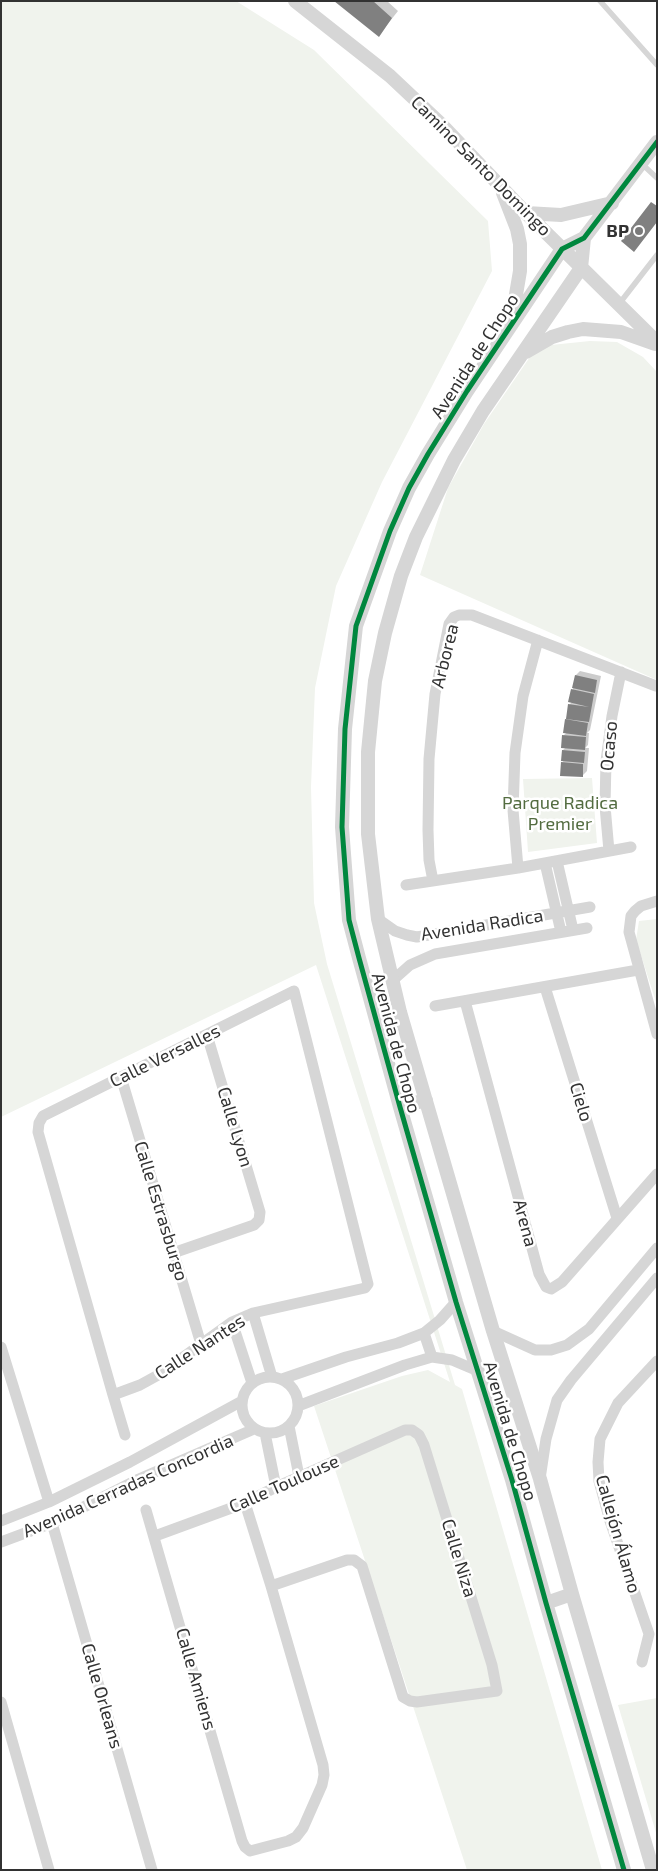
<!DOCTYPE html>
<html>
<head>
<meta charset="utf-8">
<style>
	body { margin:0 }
	#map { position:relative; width:658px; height:1871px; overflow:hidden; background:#fff; font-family:"Exo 2",sans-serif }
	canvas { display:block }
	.frame { position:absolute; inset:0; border:2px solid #323232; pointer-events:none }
</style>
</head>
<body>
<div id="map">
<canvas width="658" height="1871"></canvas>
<div class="frame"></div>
</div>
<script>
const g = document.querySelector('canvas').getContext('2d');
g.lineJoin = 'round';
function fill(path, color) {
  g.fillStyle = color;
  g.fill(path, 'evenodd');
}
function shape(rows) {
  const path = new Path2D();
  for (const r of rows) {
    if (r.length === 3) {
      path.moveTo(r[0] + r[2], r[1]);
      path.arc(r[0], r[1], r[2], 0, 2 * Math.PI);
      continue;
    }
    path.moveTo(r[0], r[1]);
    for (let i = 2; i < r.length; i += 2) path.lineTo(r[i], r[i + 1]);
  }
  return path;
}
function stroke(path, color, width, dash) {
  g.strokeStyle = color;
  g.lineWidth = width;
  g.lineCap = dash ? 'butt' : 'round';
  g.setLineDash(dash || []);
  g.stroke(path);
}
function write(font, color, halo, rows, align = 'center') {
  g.font = font + ' "Exo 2",sans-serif';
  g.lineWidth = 5;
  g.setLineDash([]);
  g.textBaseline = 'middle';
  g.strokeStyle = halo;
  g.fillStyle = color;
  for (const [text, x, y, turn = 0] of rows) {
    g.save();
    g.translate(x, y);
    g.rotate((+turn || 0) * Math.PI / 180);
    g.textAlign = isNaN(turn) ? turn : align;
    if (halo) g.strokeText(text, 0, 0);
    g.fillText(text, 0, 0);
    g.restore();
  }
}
const green = shape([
	[1,1,236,1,314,50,488,221,492,271,382,482,336,586,315,688,311,787,314,903,327,964,455,1385,462,1389,602,1870,467,1870,314,1406,402,1376,428,1370,450,1382,316,965,1,1117],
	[590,341,617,342,643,357,657,372,657,680,420,575,448,488,484,424,532,354,551,345],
	[592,778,597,843,528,852,523,779],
	[657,919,657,1005,636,940,639,921],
	[657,1698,657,1836,618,1705]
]);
const shadow = shape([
	[336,1,387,1,398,11,379,35],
	[580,671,601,676,590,730,587,733,589,733,588,745,585,748,589,748,587,771,582,776,562,763,564,760,563,750,566,747,564,735,567,732,564,732,569,705,572,702,570,702,576,675]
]);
const building = shape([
	[334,1,373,1,392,18,379,37],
	[651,202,657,206,657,222,634,252,621,241],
	[575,675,597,680,595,693,572,688],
	[571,689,594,694,589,722,566,719,568,704,589,707,568,702],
	[565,719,588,723,586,736,563,733],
	[562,735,586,737,585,750,561,748],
	[562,750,585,752,584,763,561,761],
	[561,762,583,764,583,777,560,776]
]);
const service = shape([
	[600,1,657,65],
	[642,164,657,178],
	[619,304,657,255]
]);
const minor = shape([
	[609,851,605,806,606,761,612,716,621,672],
	[557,861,573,930],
	[545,863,561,932],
	[518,868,513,810,515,753,523,696,538,640],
	[433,881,429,860,428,830,429,759,435,694,449,624,454,617,459,615,472,615,656,686],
	[406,885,518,868,631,847],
	[657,901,641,906,635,911,631,916,629,932,657,1034],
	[378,919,395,931,407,935,417,937,590,907],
	[392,981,410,965,435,954,587,928],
	[545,987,617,1218],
	[465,1001,539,1274,546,1287,551,1289,562,1282,657,1174],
	[435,1006,638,970],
	[121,1077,201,1344],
	[173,1253,254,1225,259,1220,260,1212,207,1035],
	[253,1313,272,1377],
	[232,1322,252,1383],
	[493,1331,535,1350,551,1350,567,1345,589,1329,657,1248],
	[424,1333,432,1357],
	[1,1347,49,1502],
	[270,1405,28],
	[282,1379,346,1357,398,1343,424,1333,440,1320,456,1302],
	[113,1395,140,1385,160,1374,232,1322,253,1313,365,1288,368,1284,294,991,43,1116,39,1123,38,1132,113,1395,125,1435],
	[298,1406,405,1365,432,1357,452,1360,478,1371],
	[289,1426,299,1476],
	[265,1433,276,1487],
	[540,1479,546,1439,557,1400,571,1380,657,1278],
	[146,1510,242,1841,245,1847,250,1851,288,1841,296,1837,303,1828,322,1785,324,1775,323,1765,271,1586,245,1503],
	[1,1521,49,1502,130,1462,242,1401],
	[52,1523,152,1870],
	[155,1536,245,1503,276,1487,405,1430,412,1430,419,1435,424,1445,492,1665,497,1691,417,1702,410,1701,403,1697,362,1566,354,1560,347,1560,271,1586],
	[1,1542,52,1523,139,1479,254,1429],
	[642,1662,649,1634,610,1521,599,1481,598,1462,600,1439,618,1403,657,1361],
	[1,1702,49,1870]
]);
const tertiary = shape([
	[295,1,390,76,441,124,526,213,657,342],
	[503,193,517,229,520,244,520,271,512,318],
	[526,213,561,215,612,203],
	[584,238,581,268,483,411,454,460,416,537,401,576,385,633,375,681,368,752,368,834,378,919,400,1012,493,1331,540,1479,572,1594,653,1870],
	[526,352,552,337,568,332,583,329,621,332,655,344],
	[400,1107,426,1100],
	[546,1603,572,1594],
	[624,1870,546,1603,512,1480,456,1302,400,1107,359,958,349,920,342,827,345,729,356,626,390,531,409,488,428,454,467,391,562,249,584,238,657,142]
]);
const cycleway = shape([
	[624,1870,546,1603,512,1480,456,1302,400,1107,359,958,349,920,342,827,345,729,356,626,390,531,409,488,428,454,467,391,562,249,584,238,657,142]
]);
const markers = [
	[639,231,5,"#7a7a7a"]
];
const streetNames = [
	["Camino Santo Domingo",481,166,45],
	["Avenida de Chopo",475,356,-57],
	["Arborea",445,656,-76],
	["Ocaso",609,746,-85],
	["Avenida Radica",482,925,-9],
	["Avenida de Chopo",396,1043,75],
	["Calle Versalles",165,1056,-26],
	["Cielo",581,1102,73],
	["Calle Lyon",235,1127,73],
	["Calle Estrasburgo",161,1211,73],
	["Arena",525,1223,75],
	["Calle Nantes",200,1347,-33],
	["Avenida de Chopo",510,1431,73],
	["Calle Toulouse",284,1484,-24],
	["Avenida Cerradas Concordia",128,1486,-24],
	["Callejón Álamo",618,1534,74],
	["Calle Niza",459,1558,73],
	["Calle Amiens",196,1679,74],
	["Calle Orleans",102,1696,74]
];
const poiNames = [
	["BP",629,231]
];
const parkNames = [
	["Parque Radica",560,803],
	["Premier",560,824]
];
fill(green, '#f0f3ed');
fill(shadow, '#0003');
fill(building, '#808080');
stroke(service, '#d6d6d6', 5.5);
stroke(minor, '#d6d6d6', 11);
stroke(tertiary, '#d6d6d6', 14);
stroke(cycleway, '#00873e', 5);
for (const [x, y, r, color] of markers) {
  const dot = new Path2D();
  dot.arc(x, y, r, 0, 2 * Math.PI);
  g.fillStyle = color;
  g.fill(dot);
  stroke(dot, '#fff', 2);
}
write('18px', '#323232', '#fff', streetNames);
write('bold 18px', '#323232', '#fff', poiNames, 'right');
write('18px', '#536c40', '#fff', parkNames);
</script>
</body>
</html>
